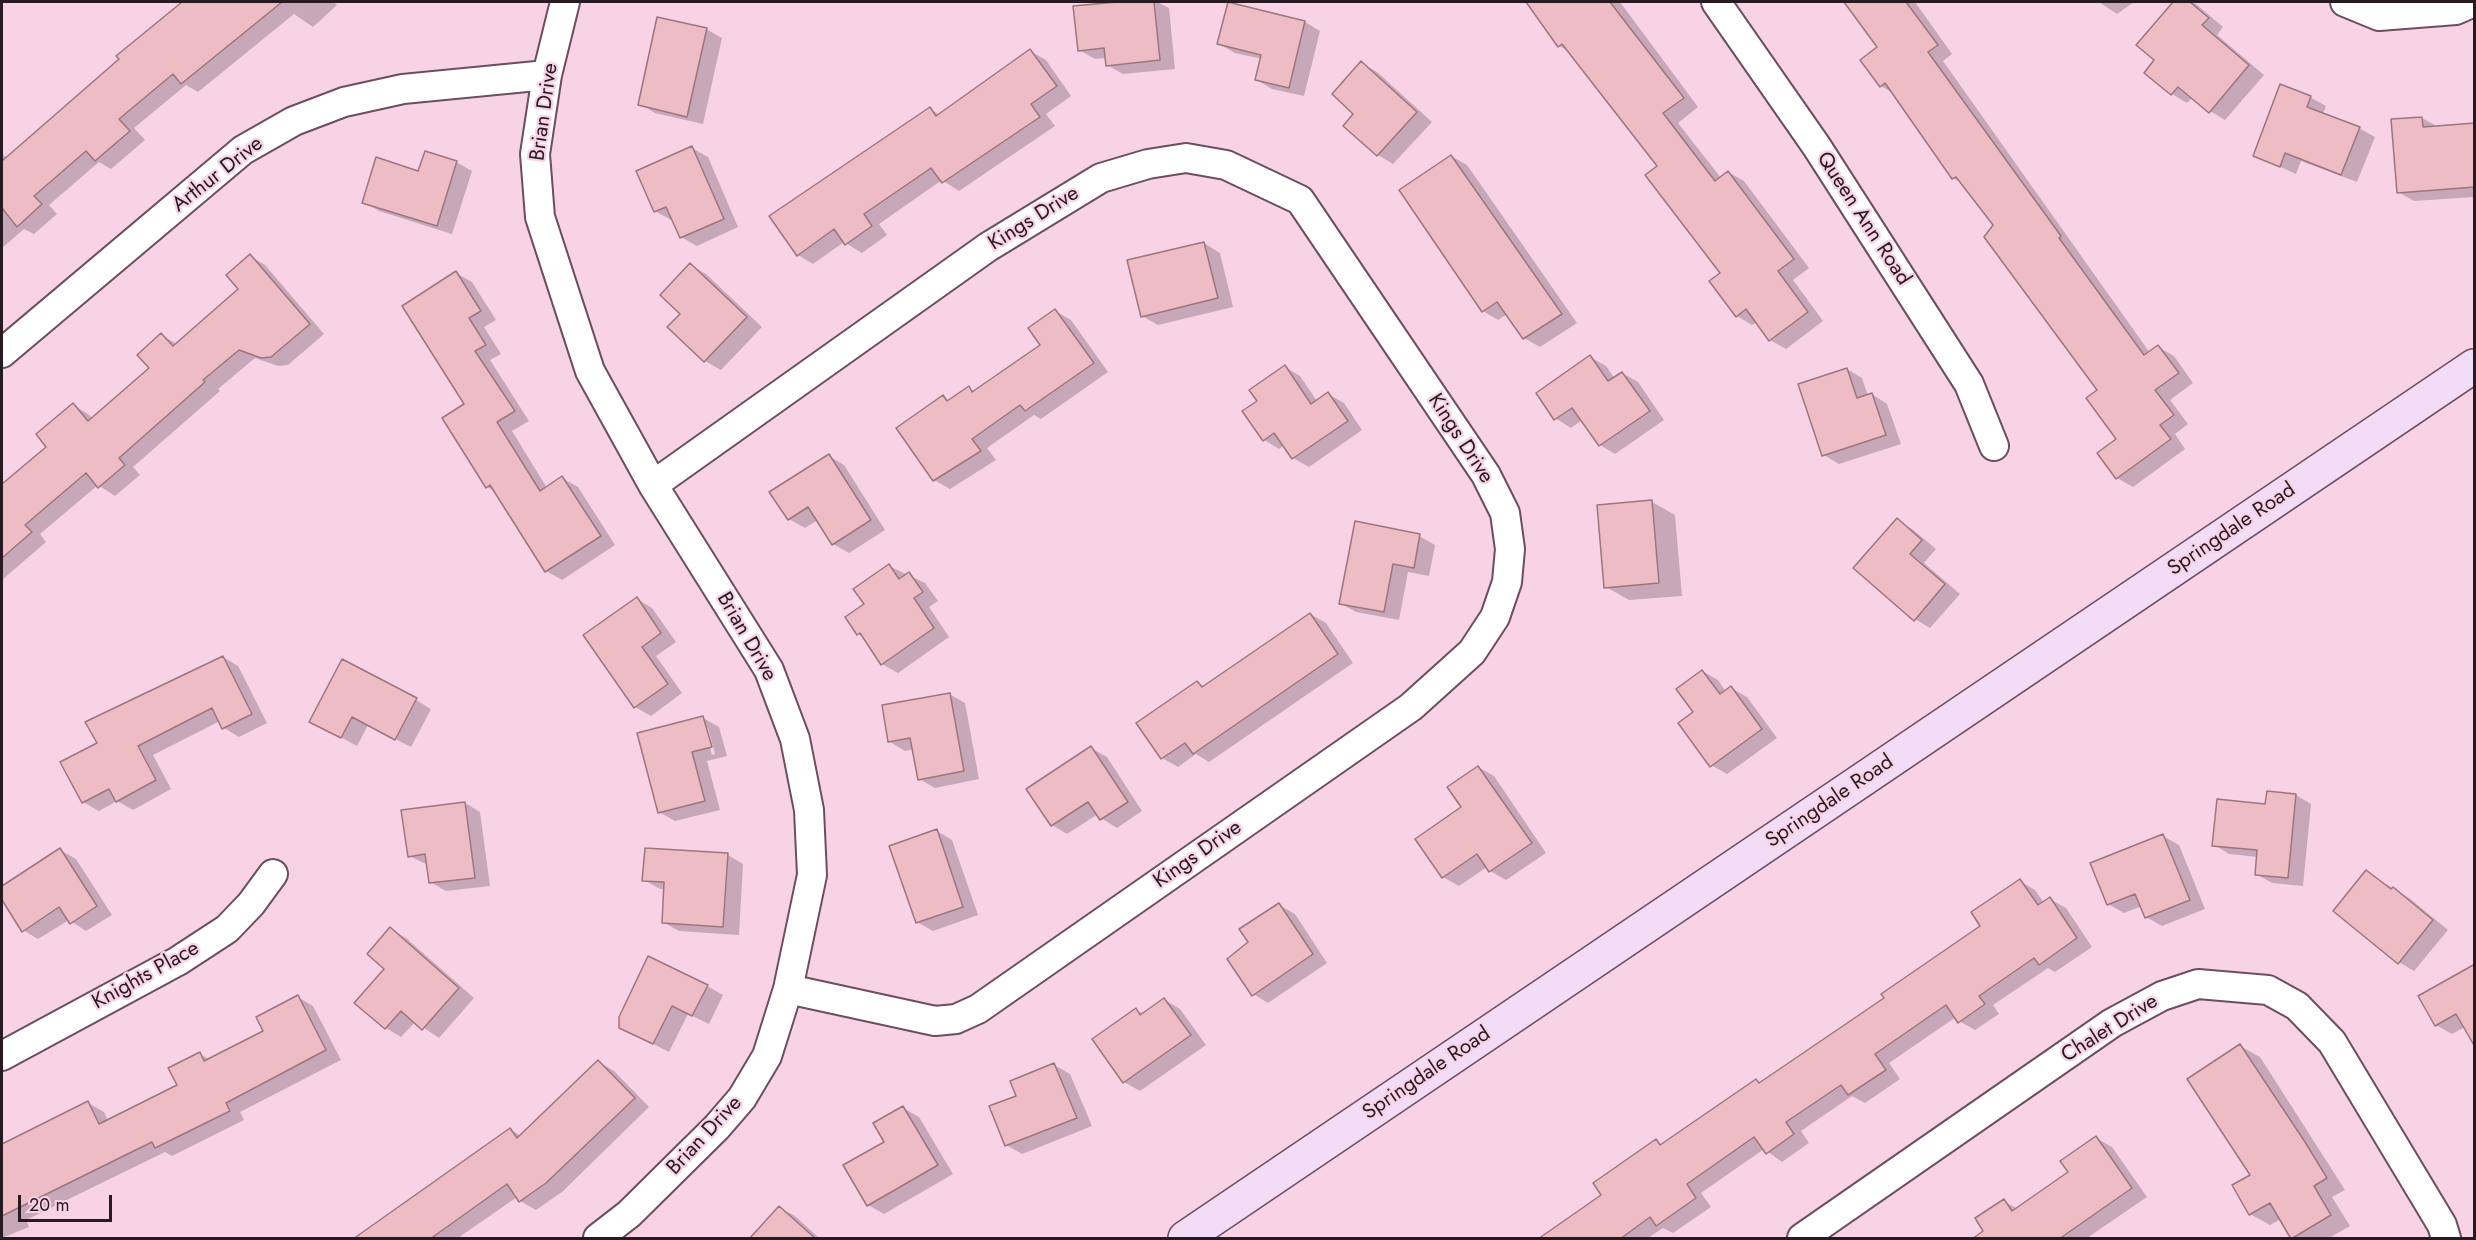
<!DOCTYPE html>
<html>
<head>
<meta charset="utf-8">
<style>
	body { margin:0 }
	#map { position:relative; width:2476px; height:1240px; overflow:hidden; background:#f8d3e6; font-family:Jost,sans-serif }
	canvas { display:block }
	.frame { position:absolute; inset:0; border:3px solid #271a21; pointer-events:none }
	.scale { position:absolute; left:18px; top:1195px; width:94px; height:27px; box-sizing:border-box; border:3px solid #271a21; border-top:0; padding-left:8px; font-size:18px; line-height:21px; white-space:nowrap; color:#271a21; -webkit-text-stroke:4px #f8d3e6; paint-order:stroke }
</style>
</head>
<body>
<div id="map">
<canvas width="2476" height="1240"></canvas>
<div class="frame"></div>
<div class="scale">20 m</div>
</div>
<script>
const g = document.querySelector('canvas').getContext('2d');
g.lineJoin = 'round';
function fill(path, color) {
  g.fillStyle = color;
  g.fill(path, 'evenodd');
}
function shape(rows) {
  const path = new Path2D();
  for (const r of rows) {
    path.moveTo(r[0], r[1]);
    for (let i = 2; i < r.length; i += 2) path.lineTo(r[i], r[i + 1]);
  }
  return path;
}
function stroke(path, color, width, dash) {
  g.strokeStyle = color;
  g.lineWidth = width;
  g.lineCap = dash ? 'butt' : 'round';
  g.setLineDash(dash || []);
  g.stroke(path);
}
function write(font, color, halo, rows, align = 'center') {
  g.font = font + ' Jost,sans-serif';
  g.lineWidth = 4.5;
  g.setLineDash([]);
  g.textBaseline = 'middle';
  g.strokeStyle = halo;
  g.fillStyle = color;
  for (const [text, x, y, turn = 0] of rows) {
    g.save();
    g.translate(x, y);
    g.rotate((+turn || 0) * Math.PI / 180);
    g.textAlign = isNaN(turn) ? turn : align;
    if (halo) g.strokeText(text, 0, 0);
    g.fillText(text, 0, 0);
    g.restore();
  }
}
const shadow = shape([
	[213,2,334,2,337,5,313,27,294,14,198,92,186,85,134,128,145,140,111,169,99,162,49,205,57,214,34,234,24,229,2,248,2,154,7,158,193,20],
	[1132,2,1157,2,1169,8,1175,69,1123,74,1107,65,1106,58,1095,59,1079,50,1075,8],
	[1528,2,1620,2,1698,107,1678,123,1721,178,1728,172,1744,181,1809,268,1793,280,1823,321,1786,349,1770,340,1757,322,1752,325,1737,316,1722,273,1659,166,1571,52,1559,46],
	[1846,2,1915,2,1952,54,1943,61,2150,353,2158,347,2174,356,2193,383,2170,400,2188,424,2175,434,2185,449,2133,487,2117,478,2119,439,2099,390,1995,225,1963,184,1953,178,1893,93,1881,86,1879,48],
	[2099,2,2134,2,2117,14],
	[2175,2,2192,2,2196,4,2223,27,2217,35,2264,75,2225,120,2210,111,2193,97,2187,103,2172,94,2146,72,2156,60,2138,44],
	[1305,22,1320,31,1304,96,1272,89,1257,80,1262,59,1235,53,1219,44],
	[706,29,722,38,703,124,655,113,640,104],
	[1030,51,1046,60,1071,96,1046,114,1055,126,959,191,942,180,879,224,887,235,862,253,844,242,813,264,798,255,930,109,940,115],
	[1361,63,1377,72,1432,122,1393,164,1378,155,1345,125,1355,114],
	[2310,97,2326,106,2323,114,2359,128,2375,137,2357,182,2301,161,2296,174,2254,155],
	[2422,118,2438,127,2474,125,2474,197,2414,201,2398,192],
	[692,148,708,157,738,227,697,246,681,237,673,219,671,220,655,211],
	[1451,156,1467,165,1577,323,1540,347,1524,338,1507,314,1498,320,1483,311],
	[456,162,472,171,452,234,379,211,364,202],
	[1204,243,1220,253,1233,307,1158,325,1142,316],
	[250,256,265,265,324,334,288,365,278,366,255,358,218,389,220,391,133,467,140,475,115,496,98,485,40,534,46,542,2,580,2,486,48,447,73,405,88,414,93,419,151,368,161,335,177,344,240,289],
	[690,265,706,274,762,327,721,370,705,361,669,327,682,314],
	[456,273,472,282,496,320,484,327,501,354,490,360,529,421,512,431,547,488,562,478,578,487,615,545,562,580,546,571,496,492,487,487],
	[1055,311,1071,320,1108,372,1041,419,1034,415,987,448,996,460,950,489,934,480,943,397,950,401,969,388,974,391,1042,345],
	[1590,357,1606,366,1615,379,1622,373,1638,382,1664,420,1615,454,1600,445,1582,420,1571,428,1555,418],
	[1285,367,1300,376,1317,401,1328,394,1344,403,1362,430,1309,467,1293,458,1284,445,1279,449,1264,440,1259,402],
	[1847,369,1862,378,1868,396,1872,394,1887,404,1901,444,1839,464,1824,455],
	[829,456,844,465,885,530,849,553,833,544,818,520,805,528,789,519],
	[1652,502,1675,515,1682,596,1629,600,1606,587],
	[1897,520,1912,529,1936,549,1924,563,1960,594,1930,628,1915,619],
	[1419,536,1435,545,1429,576,1408,572,1399,620,1356,612,1340,603],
	[889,566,925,583,938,601,929,607,949,637,898,673,882,664,864,637,858,634,866,604],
	[637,599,652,608,676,642,656,656,682,693,651,716,635,707],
	[1310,614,1326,623,1353,663,1209,762,1196,754,1178,767,1162,758,1197,682,1205,687],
	[223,657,238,666,267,723,239,737,224,728,220,721,153,755,171,789,133,810,117,801,99,811,83,802,99,743,88,722],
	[1702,671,1718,680,1726,692,1731,688,1747,697,1777,738,1727,774,1711,765,1695,712],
	[949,694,965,703,979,779,935,788,919,779,914,749,905,751,890,742],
	[416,700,431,709,411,747,368,725,357,746,311,721],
	[703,718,719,727,727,756,707,761,720,810,675,821,659,812],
	[705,728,708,728,715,754,712,755],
	[1091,748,1107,757,1142,811,1117,828,1101,818,1098,814,1067,834,1052,825],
	[1478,767,1494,776,1546,853,1506,880,1490,871,1487,867,1459,886,1443,877,1417,839,1463,807],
	[2296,795,2311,804,2303,886,2272,883,2256,874,2258,857,2229,854,2214,845,2267,806],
	[465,803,480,812,490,886,446,891,430,882,428,865,409,856],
	[937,831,952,840,978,915,933,931,917,922],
	[2163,836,2179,845,2205,909,2162,926,2146,917,2142,906,2124,913,2108,904],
	[60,850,76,859,112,915,86,931,69,920,38,939,23,930,2,898,2,888],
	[728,855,743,864,739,935,679,931,663,922,665,889,660,889,644,880],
	[2366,872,2409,898,2448,930,2414,971,2399,962],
	[2020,881,2035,890,2044,903,2050,899,2066,908,2092,947,2055,972,2048,968,1993,1005,1999,1014,1975,1030,1959,1021,1956,1017,1889,1063,1900,1079,1865,1103,1852,1096,1801,1131,1809,1143,1782,1162,1764,1149,1701,1193,1711,1207,1673,1233,1663,1228,1648,1238,1540,1238,1603,1195,1656,1141,1663,1145,1756,1080,1761,1083,1886,999,1982,926],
	[1279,905,1295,914,1327,963,1268,1003,1253,994,1250,943],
	[390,929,406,938,474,998,439,1038,415,1022,401,1037,386,1028,386,969],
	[2474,966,2465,1027,2452,1034,2436,1025],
	[707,986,723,995,709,1024,688,1014,669,1052,620,1027],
	[298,997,313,1006,341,1060,240,1112,244,1120,172,1156,165,1152,26,1220,29,1227,2,1238,2,1151,88,1103,104,1112,108,1121,179,1086,200,1054,210,1060,265,1032],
	[1165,1000,1180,1009,1206,1045,1140,1091,1124,1082,1136,1010,1144,1014],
	[2240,1046,2260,1057,2345,1190,2332,1197,2350,1226,2329,1238,2293,1238,2281,1219,2270,1225,2250,1214,2252,1175],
	[599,1062,614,1071,649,1107,562,1192,536,1210,520,1201,517,1197,458,1238,355,1238,511,1130,521,1136],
	[1054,1065,1070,1074,1092,1126,1022,1154,1006,1145,1018,1096],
	[903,1108,919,1117,953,1174,884,1214,868,1205,886,1143],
	[2096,1138,2112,1147,2147,1197,2087,1238,1983,1238,2004,1201,2018,1209,2070,1172],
	[780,1208,795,1216,819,1238,769,1238]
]);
const building = shape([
	[182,2,282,2,181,84,173,74,119,119,130,131,95,161,86,151,34,196,42,204,17,227,2,208,2,161,119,59,116,56,182,2],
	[1117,2,1154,2,1160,60,1106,66,1104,48,1078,51,1073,6,1117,2],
	[1228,2,1305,21,1289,88,1255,80,1261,55,1217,44,1228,2],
	[1526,2,1610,2,1684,98,1663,113,1715,181,1728,171,1794,259,1778,271,1808,312,1769,341,1746,309,1736,317,1709,281,1720,273,1645,175,1657,166,1562,44,1558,47,1526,2],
	[1844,2,1906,2,1938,45,1928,52,2061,236,2059,238,2144,355,2158,345,2179,373,2155,390,2174,415,2160,425,2171,439,2116,479,2097,453,2116,439,2086,398,2097,390,1984,237,1993,225,1956,177,1952,179,1885,83,1880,87,1860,60,1877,47,1844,2],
	[2173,2,2190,2,2209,18,2202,25,2249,65,2209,113,2178,87,2171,95,2144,73,2154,60,2136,45,2173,2],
	[657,17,707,28,687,117,638,105,657,17],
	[1030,49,1057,86,1031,104,1040,117,942,183,931,168,864,214,872,226,845,245,834,229,797,256,769,216,930,107,936,116,1030,49],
	[1361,61,1417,112,1377,156,1343,126,1353,114,1332,94,1361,61],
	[2280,84,2311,96,2307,107,2360,127,2341,175,2285,153,2280,167,2253,156,2280,84],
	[2422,117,2423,127,2475,123,2475,187,2397,193,2391,119,2422,117],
	[692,146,724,219,680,238,666,207,654,212,636,171,692,146],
	[425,151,457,161,437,226,362,203,376,157,418,171,425,151],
	[1451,155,1562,314,1523,339,1497,302,1482,312,1399,190,1451,155],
	[1204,242,1218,298,1141,317,1127,260,1204,242],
	[250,254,310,324,271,357,261,358,239,350,203,380,205,382,119,458,125,465,98,488,86,473,25,525,32,532,2,558,2,484,46,447,36,434,73,403,88,421,149,368,137,355,161,333,173,346,238,289,226,275,250,254],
	[690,263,747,317,704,362,667,327,680,314,660,295,690,263],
	[456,271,481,311,469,318,486,345,475,351,515,411,497,422,540,491,562,476,601,536,545,572,490,485,486,488,442,418,464,404,402,306,456,271],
	[1055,309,1094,363,1025,411,1020,405,972,439,981,451,933,481,896,428,943,395,947,401,969,386,972,392,1040,345,1028,328,1055,309],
	[1590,355,1608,381,1622,372,1650,411,1599,446,1572,408,1554,420,1536,393,1590,355],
	[1285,365,1311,404,1328,392,1348,421,1292,459,1274,433,1263,441,1242,411,1257,401,1249,390,1285,365],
	[1847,368,1857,398,1872,393,1886,435,1822,456,1798,384,1847,368],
	[829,454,871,520,832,545,808,507,788,520,769,492,829,454],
	[1652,500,1659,583,1604,588,1597,505,1652,500],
	[1897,518,1922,540,1910,554,1945,584,1914,621,1853,568,1897,518],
	[1355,521,1420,534,1414,568,1393,564,1384,612,1339,604,1355,521],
	[889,564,899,579,909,572,923,592,914,598,934,628,881,665,860,633,857,635,845,617,864,604,853,589,889,564],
	[637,597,661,633,642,647,668,684,634,708,583,635,637,597],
	[1310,613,1338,654,1193,754,1185,743,1161,759,1136,723,1197,681,1202,687,1310,613],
	[223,656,252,714,222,729,212,708,138,746,156,780,116,802,109,789,82,803,60,762,97,743,85,722,223,656],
	[342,659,417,698,395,740,352,717,341,738,309,722,342,659],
	[1702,670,1720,694,1731,686,1762,729,1710,767,1678,723,1693,712,1676,689,1702,670],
	[950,693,964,771,918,780,910,738,888,742,882,705,950,693],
	[703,716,712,747,692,752,705,801,658,813,637,733,703,716],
	[1091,746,1128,802,1100,820,1088,802,1051,826,1026,789,1091,746],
	[1478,766,1532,843,1489,872,1477,854,1442,878,1415,839,1461,807,1447,787,1478,766],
	[2267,791,2296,794,2288,878,2255,875,2257,850,2212,846,2217,799,2265,804,2267,791],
	[465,802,475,878,429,883,425,854,408,857,401,810,465,802],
	[937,829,963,907,916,923,889,846,937,829],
	[2163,834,2190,900,2145,918,2135,894,2107,905,2090,863,2163,834],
	[60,848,97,906,70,924,59,907,22,932,2,900,2,886,60,848],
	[645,848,728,853,723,927,662,923,664,882,642,881,645,848],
	[2366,870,2391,889,2393,887,2433,920,2398,964,2333,911,2366,870],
	[2020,879,2038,905,2050,897,2077,938,2039,965,2034,958,1979,996,1985,1004,1958,1023,1946,1005,1875,1054,1886,1070,1848,1095,1841,1085,1786,1122,1794,1134,1766,1154,1754,1137,1687,1184,1696,1198,1656,1226,1650,1217,1620,1239,1538,1239,1601,1195,1593,1183,1656,1139,1660,1145,1756,1079,1759,1083,1884,998,1881,994,1980,926,1971,912,2020,879],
	[1279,903,1313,954,1252,996,1227,959,1248,942,1239,929,1279,903],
	[390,927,459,988,422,1030,401,1011,385,1029,354,1003,384,969,367,954,390,927],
	[648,956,708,985,692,1016,672,1006,653,1044,619,1028,619,1017,648,956],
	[2475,964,2475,1047,2456,1014,2435,1026,2418,996,2475,964],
	[298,995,326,1050,226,1103,230,1111,155,1148,152,1142,2,1216,2,1144,88,1101,99,1124,177,1085,168,1068,200,1052,204,1061,263,1031,256,1017,298,995],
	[1164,998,1191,1035,1123,1083,1092,1039,1136,1008,1140,1015,1164,998],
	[2240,1044,2305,1142,2327,1178,2314,1186,2331,1215,2291,1239,2270,1203,2249,1215,2232,1185,2250,1175,2187,1079,2240,1044],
	[598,1060,635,1098,546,1183,519,1202,507,1184,430,1239,353,1239,510,1128,517,1138,598,1060],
	[1054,1063,1077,1118,1005,1146,989,1106,1016,1096,1010,1081,1054,1063],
	[903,1106,938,1165,867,1206,843,1165,884,1142,873,1123,903,1106],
	[2096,1136,2132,1188,2059,1239,1972,1239,1983,1231,1975,1218,2004,1199,2012,1211,2068,1172,2060,1161,2096,1136],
	[779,1206,816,1239,749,1239,779,1206]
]);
const minor = shape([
	[565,2,547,75,535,154,540,217,590,371,653,485,769,670,795,739,809,810,812,875,788,989,767,1056,742,1098,717,1127,629,1214,598,1238],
	[1716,2,1817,147,1969,384,1994,446],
	[2345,2,2379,16,2456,10,2474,2],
	[2,353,243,150,294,121,344,102,403,89,547,75],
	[653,485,988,247,1101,178,1148,164,1186,158,1226,165,1300,200,1486,475,1505,513,1510,549,1507,582,1495,617,1472,652,1411,707,978,1009,956,1019,935,1021,788,989],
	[2,1056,178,961,227,929,251,904,273,874],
	[1802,1238,2112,1023,2162,996,2198,984,2268,990,2297,1006,2332,1042,2442,1225,2446,1238]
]);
const secondary = shape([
	[1185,1238,2474,366]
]);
const streetNames = [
	["Brian Drive",545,112,-82],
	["Arthur Drive",218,175,-38],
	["Kings Drive",1034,219,-32],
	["Queen Ann Road",1863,219,57],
	["Kings Drive",1460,439,57],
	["Springdale Road",2232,530,-34],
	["Brian Drive",746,637,60],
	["Springdale Road",1830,802,-34],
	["Kings Drive",1198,855,-35],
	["Knights Place",146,976,-29],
	["Chalet Drive",2110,1029,-32],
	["Springdale Road",1427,1074,-34],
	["Brian Drive",705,1136,-47]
];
fill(shadow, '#0003');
fill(building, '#edbcc4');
stroke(building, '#9c767d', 1.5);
stroke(minor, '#6c4e5f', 32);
stroke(secondary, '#6c4e5f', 36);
stroke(minor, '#fff', 28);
stroke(secondary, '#f3ddf6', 33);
write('21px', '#271a21', '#f8d3e6', streetNames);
</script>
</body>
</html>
